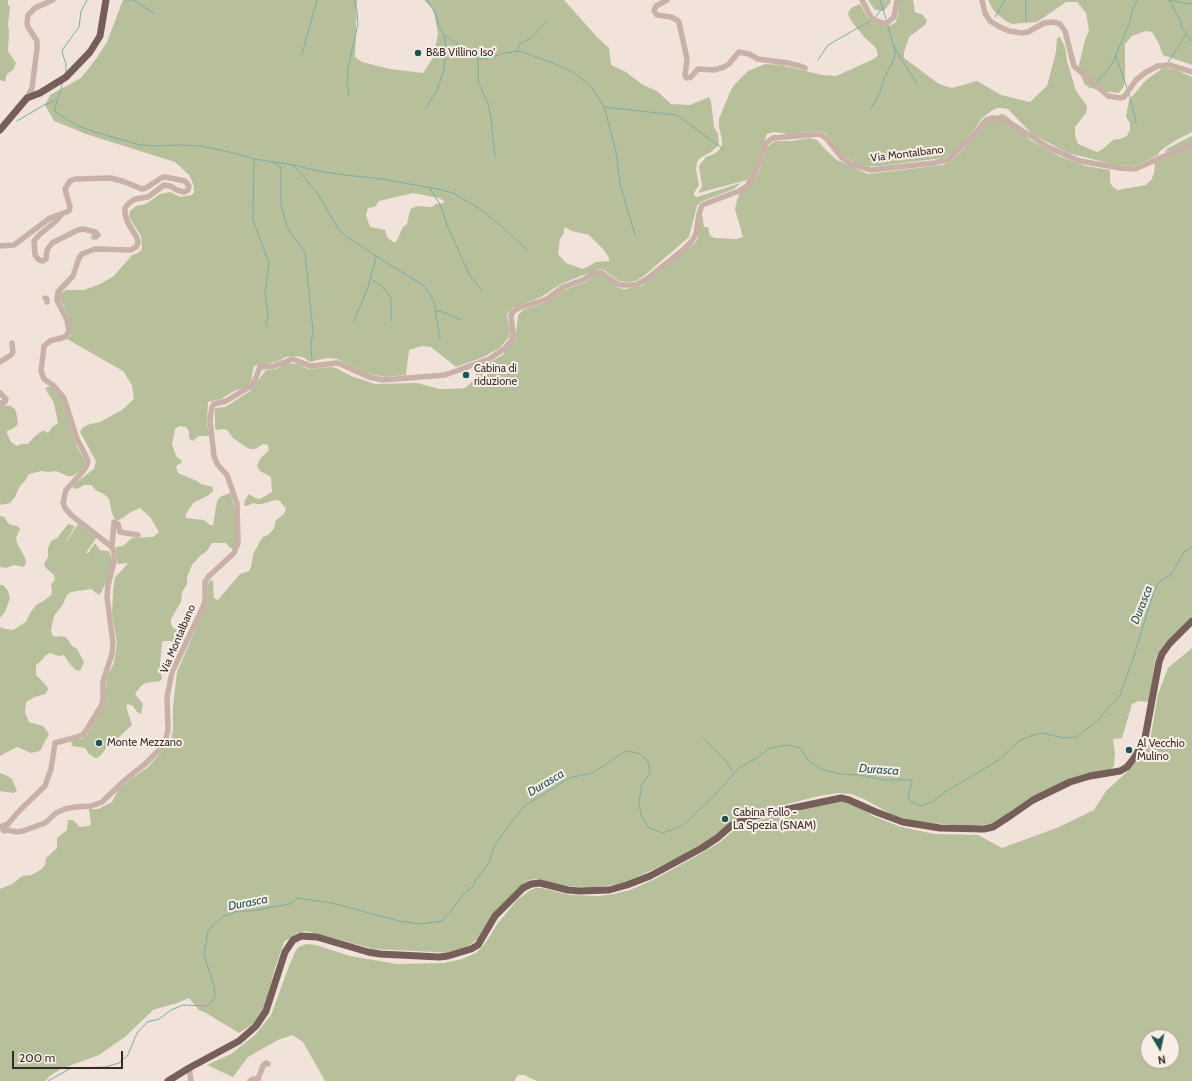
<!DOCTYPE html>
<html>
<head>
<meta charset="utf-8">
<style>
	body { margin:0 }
	#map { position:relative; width:1192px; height:1081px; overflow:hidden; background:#f1e3da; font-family:Cabin,sans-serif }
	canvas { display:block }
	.north { position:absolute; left:1140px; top:1029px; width:40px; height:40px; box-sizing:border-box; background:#f9eee6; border:1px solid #aba09a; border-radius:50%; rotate:171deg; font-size:11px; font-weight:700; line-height:16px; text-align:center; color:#352a27 }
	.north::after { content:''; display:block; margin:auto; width:14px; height:18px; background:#1e5552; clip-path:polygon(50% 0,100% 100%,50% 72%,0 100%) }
	.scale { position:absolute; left:12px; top:1051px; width:111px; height:18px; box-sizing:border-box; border:2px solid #352a27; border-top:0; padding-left:5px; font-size:12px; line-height:14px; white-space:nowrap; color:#352a27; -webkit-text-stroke:3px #f9eee6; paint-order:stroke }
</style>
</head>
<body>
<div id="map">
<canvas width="1192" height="1081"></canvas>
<div class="north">N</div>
<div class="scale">200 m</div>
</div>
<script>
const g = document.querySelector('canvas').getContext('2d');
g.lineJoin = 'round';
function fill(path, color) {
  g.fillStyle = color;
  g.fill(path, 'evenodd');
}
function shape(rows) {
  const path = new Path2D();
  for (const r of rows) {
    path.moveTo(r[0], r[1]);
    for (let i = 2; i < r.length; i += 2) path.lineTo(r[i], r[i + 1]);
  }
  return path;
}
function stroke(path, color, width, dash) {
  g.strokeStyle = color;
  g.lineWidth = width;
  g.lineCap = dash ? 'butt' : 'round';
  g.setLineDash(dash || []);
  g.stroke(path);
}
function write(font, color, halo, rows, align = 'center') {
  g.font = font + ' Cabin,sans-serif';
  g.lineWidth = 4;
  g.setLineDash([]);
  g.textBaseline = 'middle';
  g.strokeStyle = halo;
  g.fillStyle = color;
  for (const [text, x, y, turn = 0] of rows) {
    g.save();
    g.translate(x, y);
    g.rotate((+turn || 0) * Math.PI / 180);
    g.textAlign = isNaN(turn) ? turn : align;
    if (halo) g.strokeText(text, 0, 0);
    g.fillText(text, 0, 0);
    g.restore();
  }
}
const green = shape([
	[0,0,8,0,8,5,10,7,8,24,9,32,8,51,16,63,13,70,7,74,5,81,3,81,0,80],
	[123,0,357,0,355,57,362,62,390,69,423,73,433,58,438,34,435,17,432,8,424,0,564,0,597,37,609,48,611,65,626,72,643,85,657,91,671,104,690,105,709,97,711,101,714,127,718,134,719,145,711,152,700,158,697,162,696,169,699,185,694,193,694,196,697,197,741,183,734,189,700,202,697,206,689,237,644,276,636,281,629,282,619,281,604,270,599,269,561,284,541,297,513,308,508,313,507,316,510,329,509,337,500,348,481,358,456,367,431,347,422,346,409,350,406,375,385,377,366,373,337,359,328,358,309,362,305,358,297,356,286,357,276,362,254,366,252,375,252,379,247,387,234,391,221,399,208,402,207,424,210,436,198,436,193,441,191,440,189,438,189,431,186,427,179,426,175,429,172,444,176,456,182,461,181,463,176,466,178,473,197,481,201,484,213,487,213,491,209,495,193,503,186,514,186,518,204,520,210,525,213,525,217,501,220,497,230,493,231,495,235,510,237,542,233,549,229,547,226,543,212,543,207,551,200,556,192,565,187,577,187,584,182,592,181,602,171,619,171,624,173,628,182,632,184,636,183,641,175,643,171,641,164,641,162,642,160,664,162,679,160,681,145,683,141,686,135,694,143,704,141,714,137,712,133,706,128,704,126,706,132,725,117,739,114,743,107,747,101,755,97,758,95,758,89,754,85,748,72,746,71,741,81,739,87,735,104,705,107,676,114,663,117,643,112,614,113,591,115,577,124,568,128,563,118,564,117,562,116,547,123,546,132,538,153,537,159,532,150,517,140,508,129,513,123,518,116,521,112,513,109,499,104,494,97,491,91,485,84,485,77,489,73,488,74,484,94,469,96,461,80,432,82,428,87,425,100,422,122,410,134,399,132,385,123,371,67,339,71,335,71,330,68,315,60,299,60,294,66,290,84,290,100,284,114,276,132,255,138,253,142,249,141,236,129,217,130,211,136,206,146,204,160,194,170,192,180,197,192,195,194,192,194,187,190,176,175,162,86,134,54,121,45,105,50,95,81,78,96,59,107,42],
	[413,193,439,198,444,201,443,203,436,204,432,207,417,206,412,208,410,210,407,224,403,227,396,242,393,242,387,237,385,230,370,227,366,215,368,208,375,207,379,201],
	[564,228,566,228,572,231,589,235,604,250,609,258,609,261,596,262,583,269,566,263,558,254,560,239,564,233],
	[868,0,890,0,891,2,884,11,875,10],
	[899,0,913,0,915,12,923,15,927,21,925,25,909,37,904,52,904,58,939,84,952,88,977,81,1001,95,1030,102,1047,86,1056,52,1057,38,1060,37,1065,47,1067,61,1076,91,1087,106,1086,113,1075,127,1075,135,1078,144,1097,152,1103,149,1113,140,1120,139,1127,136,1130,129,1130,123,1126,117,1129,100,1146,80,1163,68,1175,69,1192,77,1192,132,1176,140,1160,151,1158,155,1146,161,1134,166,1116,165,1068,153,1032,134,1008,109,1003,108,997,108,991,111,982,118,972,133,953,153,943,158,879,166,868,166,856,163,840,154,833,142,825,133,819,131,789,134,773,132,767,134,752,174,747,180,698,193,702,186,699,166,706,157,714,154,720,149,722,145,722,140,719,127,719,119,730,92,734,85,748,71,765,64,781,65,822,75,836,76,874,59,878,55,876,48,864,37,850,19,848,13,851,8,860,4,868,18,875,23,885,26,891,25,896,22,898,14],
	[988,0,1192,0,1192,65,1163,55,1158,42,1152,32,1146,31,1132,36,1125,44,1125,80,1124,86,1119,93,1097,90,1085,85,1078,69,1085,40,1089,30,1086,13,1077,2,1066,2,1037,22,1012,24,1007,22,997,14,992,8],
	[1001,114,1005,115,1010,119,1016,126,1030,140,1059,156,1086,166,1110,170,1110,183,1113,187,1118,190,1146,185,1151,180,1154,174,1155,163,1176,153,1192,150,1192,616,1164,644,1155,660,1149,702,1139,701,1132,704,1122,738,1113,739,1115,753,1114,766,1110,770,1083,775,991,824,972,826,917,822,891,814,864,799,851,794,838,793,819,796,748,814,732,821,705,843,681,856,625,883,592,888,569,886,537,879,529,880,521,886,478,939,467,947,454,953,374,949,306,931,297,933,284,942,275,968,265,1006,260,1014,254,1023,239,1033,206,1013,199,1010,189,998,177,1003,153,1010,126,1036,99,1055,61,1069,51,1075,45,1081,0,1081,0,889,12,884,22,876,31,875,42,869,45,865,46,858,57,848,57,838,67,830,68,820,73,820,80,827,89,826,91,824,89,809,98,809,112,802,118,790,130,780,148,767,170,742,173,730,173,707,177,672,207,603,208,584,211,580,213,581,214,598,218,600,240,574,249,571,251,567,253,555,260,541,263,537,268,535,272,531,274,528,276,520,284,514,286,509,280,501,275,500,262,504,256,504,254,503,246,506,244,505,245,500,249,494,255,498,260,499,272,492,271,477,260,471,257,466,260,459,269,450,268,445,263,444,255,449,250,449,246,447,233,438,227,430,222,429,217,430,215,429,215,408,225,407,230,404,250,391,266,370,276,369,287,363,298,364,308,369,332,367,338,369,351,376,375,384,417,383,439,389,449,389,465,388,477,377,473,369,487,364,504,354,504,349,513,342,516,332,518,315,523,310,546,302,564,290,586,282,595,274,600,275,619,288,625,289,642,286,694,244,698,238,699,220,702,213,704,227,708,227,710,236,715,238,737,239,743,237,735,209,737,200,740,192,751,184,758,174,767,147,775,141,792,141,809,138,817,140,826,150,837,160,868,174,942,165,951,161,959,154,980,132,990,119],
	[1192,136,1192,145,1165,152,1165,151,1168,148],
	[48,387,53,387,59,394,64,405,77,447,84,458,85,465,80,471,73,476,68,476,56,471,48,472,41,471,29,474,25,481,20,486,15,497,10,503,0,505,0,405,11,406,15,409,17,416,18,424,14,428,7,431,7,433,11,442,17,446,21,444,28,444,34,437,42,431,44,431,48,433,52,427,58,423,54,403,46,390,45,388],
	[0,516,3,516,9,524,17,526,20,529,16,538,17,543,25,558,26,563,24,567,14,565,6,568,0,567],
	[68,524,75,526,67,540,69,541,68,539,78,524,96,538,86,553,88,553,95,543,100,550,109,551,112,560,109,576,102,591,99,595,91,589,71,592,67,595,63,604,54,616,51,630,52,635,56,637,61,636,66,637,72,646,77,649,84,662,80,671,76,670,69,663,64,655,59,656,50,653,46,655,43,659,36,665,36,675,47,686,48,690,45,694,35,697,26,702,25,712,29,722,43,726,49,734,40,751,31,753,17,747,0,756,0,627,5,629,13,630,26,622,30,613,36,605,45,600,51,595,52,590,51,585,55,579,54,575,46,568,44,564,48,557,48,548,51,541,57,538],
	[0,585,3,585,8,591,10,598,5,612,0,618],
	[1192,648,1192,1081,537,1081,524,1075,518,1075,515,1079,515,1081,325,1081,303,1042,292,1035,278,1040,248,1057,233,1077,207,1065,231,1054,255,1035,271,1015,289,966,296,950,299,947,306,944,316,945,350,956,397,964,444,963,462,959,476,953,482,947,486,942,498,923,517,900,529,891,535,888,542,888,570,895,599,896,614,894,630,890,653,880,702,853,720,842,738,827,743,825,783,813,838,801,859,807,873,816,901,827,935,834,978,835,1002,848,1059,827,1094,810,1106,791,1130,769,1144,753,1150,741,1158,694,1168,668],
	[1148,1037,1172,1037,1172,1061,1148,1061],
	[0,773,8,776,12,779,17,791,13,793,0,791]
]);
const stream = shape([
	[124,0,133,0,155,14],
	[427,0,436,14,438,25,444,35,477,58,485,59,505,53,520,51,555,64,574,73,591,86,604,107,606,113,616,152,620,184,635,235],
	[880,0,886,19],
	[1168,0,1172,4,1177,16,1180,18,1182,28,1192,41],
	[1170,0,1188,4,1192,3],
	[995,17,1005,0],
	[875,18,883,7],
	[1026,21,1026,0],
	[894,46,902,60,918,85],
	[517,51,520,43,530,39,547,21],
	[302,54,317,0],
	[1116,57,1127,88],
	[478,59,478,82,488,103,491,119,495,157],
	[818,60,828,45,870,21],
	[1168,62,1186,34],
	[66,73,66,64,62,52,63,49,79,27,81,11,87,0],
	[63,82,55,108,55,112,78,126,95,132,140,145,155,146,180,145,201,146,234,153,254,159,294,165,318,171,345,175,382,179,438,189,453,193,477,207,494,220,528,250],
	[1096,82,1107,71,1113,62,1130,21,1132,11,1137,0],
	[1089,88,1091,86],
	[1129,94,1136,122],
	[349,96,347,84,348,68,358,24,357,11,354,0],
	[604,107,677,115,723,149],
	[425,109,437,90,444,70,446,47,444,36],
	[871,109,880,92,884,78,894,59,895,53,893,44,888,26],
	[17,121,44,105,57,100],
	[254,160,253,220,269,263,265,293,268,314,266,326],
	[274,163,281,167,281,205,287,226,290,232,305,252,313,332,311,344,312,361],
	[294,166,316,191,339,230,347,237,382,260,423,285,429,292,434,302,440,339],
	[429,187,441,206,447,225,470,276,482,290],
	[371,279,382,286,391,298,391,321],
	[436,311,443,312,462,320],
	[354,321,368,287,376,257],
	[703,738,725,760,731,769,734,772],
	[48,1081,71,1068,105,1067,119,1063,128,1055,137,1033,147,1022,159,1019,171,1010,183,1005,206,1006,211,1003,215,996,214,986,204,955,208,931,216,922,224,916,238,911,251,911,290,904,297,898,332,903,399,921,420,924,442,921,453,908,462,896,474,885,476,879,489,863,495,844,523,807,569,778,592,773,626,751,638,753,648,761,650,773,642,784,639,803,641,815,649,828,663,833,682,826,713,797,739,768,755,759,770,748,787,745,800,748,809,761,821,769,839,774,859,775,885,780,911,780,912,782,908,795,909,799,912,802,921,806,932,802,945,792,989,766,1000,759,1019,741,1033,735,1043,733,1063,738,1077,737,1098,720,1120,695,1133,659,1154,591,1159,582,1171,575,1184,552,1192,547]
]);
const minor = shape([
	[667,0,656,6,654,11,657,15,671,17,677,20,679,22,687,59,685,76,687,78,691,77,698,69,714,70,724,67,729,64,737,54,739,52,749,54,758,59,788,63,800,66,805,68],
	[862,0,872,19,883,23,887,23,894,17,897,0],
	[982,0,985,13,990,21,1000,27,1009,31,1022,33,1028,32,1044,23,1053,22,1060,24,1065,31,1074,66,1108,96,1120,98,1124,97,1136,80,1146,72,1158,66,1170,65,1192,72],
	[27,98,32,88,37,49,37,41,28,27,27,23,28,15,35,8,53,0],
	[62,214,56,221,39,235,34,241,35,255,39,260,43,261,46,259,47,250,52,243,78,230,83,229,95,232,98,235,96,237,94,237],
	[0,246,14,245,50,218,69,211,70,207,65,189,70,181,75,179,111,178,125,182,142,189,146,188,161,178,165,177,185,181,189,186,188,190,184,192,177,190,170,186,164,185,148,197,135,199,129,203,125,208,125,214,128,223,137,238,138,243,136,247,131,250,95,249,82,254,79,258,73,276,58,292,57,300,67,320,69,332,65,337,50,341,44,346,41,371,44,379,54,386,64,398,77,439,86,456,88,462,85,469,66,490,63,502,65,508,71,515,112,547,114,553,114,562,108,585,107,597,113,643,112,654,103,681,103,700,101,706,84,734,77,737,55,743,51,769,45,786,20,810,7,825,4,825,1,827,4,831,7,830,17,832,23,831,45,823,56,813,65,809,75,807,91,806,102,802,124,781,145,764,164,745,168,730,167,697,172,672,203,607,205,600,205,582,209,576,234,553,238,543,237,504,227,475,217,464,214,456,210,420,212,407,214,404,226,401,251,386,255,380,260,367,274,366,293,359,310,366,338,363,369,377,383,380,445,375,489,359,504,349,511,341,513,334,511,315,514,311,519,308,547,299,563,287,583,280,595,272,602,273,616,283,621,285,636,285,647,279,683,250,692,241,696,234,699,214,702,205,739,191,747,186,755,173,766,143,773,138,820,134,827,139,842,158,851,164,871,170,934,163,949,159,974,135,986,120,992,118,1004,119,1048,147,1068,156,1080,161,1120,168,1135,169,1176,151,1192,147],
	[45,298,47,299,47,302],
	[0,362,11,355,13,352,12,343],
	[0,393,6,399,5,402,0,403],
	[112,547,114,522,118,524,120,532,138,535],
	[189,1068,191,1081],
	[250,1081,253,1079,258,1079,263,1066,266,1063,268,1064]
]);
const major = shape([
	[0,130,27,98,40,93,66,77,90,52,100,36,106,0],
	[168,1081,189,1068,239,1041,256,1026,266,1011,285,952,293,940,301,936,317,937,368,952,380,954,439,957,448,956,471,949,478,945,495,916,523,888,531,884,540,883,568,890,580,891,609,890,627,885,650,876,702,848,717,838,732,825,750,817,841,798,849,800,876,812,903,822,940,828,984,829,993,827,1010,816,1033,800,1070,782,1090,776,1120,771,1127,767,1135,757,1145,738,1159,662,1162,654,1169,644,1192,621]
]);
const markers = [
	[418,53,4,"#1e5552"],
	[466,375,4,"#1e5552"],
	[99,743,4,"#1e5552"],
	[1129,750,4,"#1e5552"],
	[725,819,4,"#1e5552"]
];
const poiNames = [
	["B&B Villino Iso'",426,53],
	["Cabina di",474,369],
	["riduzione",474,382],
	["Monte Mezzano",107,743],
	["Al Vecchio",1137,744],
	["Mulino",1137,757],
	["Cabina Follo -",733,813],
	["La Spezia (SNAM)",733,826]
];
const streetNames = [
	["Via Montalbano",907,154,-7],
	["Via Montalbano",178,639,-67]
];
const waterNames = [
	["Durasca",1142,605,-69],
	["Durasca",879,770,4],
	["Durasca",546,783,-31],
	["Durasca",248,903,-11]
];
fill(green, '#b8bf9b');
stroke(stream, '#7aada8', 1);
stroke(minor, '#c8b2a7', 5.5);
stroke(major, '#765f58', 7);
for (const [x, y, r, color] of markers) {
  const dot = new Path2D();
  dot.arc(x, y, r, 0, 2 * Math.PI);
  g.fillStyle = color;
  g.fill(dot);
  stroke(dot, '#f9eee6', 1.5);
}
write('11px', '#352a27', '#f9eee6', poiNames, 'left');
write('11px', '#352a27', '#f9eee6', streetNames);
write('italic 12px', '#1e5552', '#f9eee6', waterNames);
</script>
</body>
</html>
